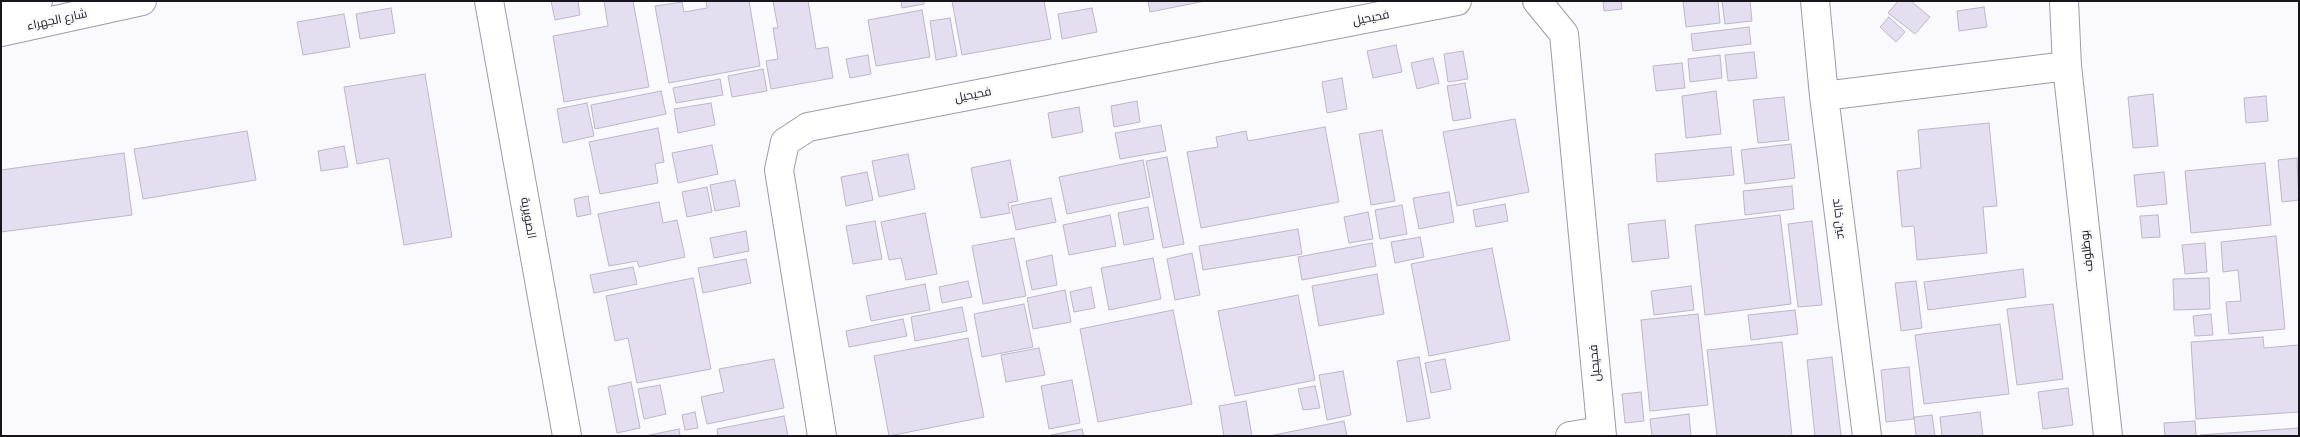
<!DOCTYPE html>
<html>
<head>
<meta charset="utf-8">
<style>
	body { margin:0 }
	#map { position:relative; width:2300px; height:437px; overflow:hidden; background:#faf9fd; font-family:"IBM Plex Sans",sans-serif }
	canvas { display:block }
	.frame { position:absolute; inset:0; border:2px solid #18151c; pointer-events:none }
</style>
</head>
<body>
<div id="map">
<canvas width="2300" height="437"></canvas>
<div class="frame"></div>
</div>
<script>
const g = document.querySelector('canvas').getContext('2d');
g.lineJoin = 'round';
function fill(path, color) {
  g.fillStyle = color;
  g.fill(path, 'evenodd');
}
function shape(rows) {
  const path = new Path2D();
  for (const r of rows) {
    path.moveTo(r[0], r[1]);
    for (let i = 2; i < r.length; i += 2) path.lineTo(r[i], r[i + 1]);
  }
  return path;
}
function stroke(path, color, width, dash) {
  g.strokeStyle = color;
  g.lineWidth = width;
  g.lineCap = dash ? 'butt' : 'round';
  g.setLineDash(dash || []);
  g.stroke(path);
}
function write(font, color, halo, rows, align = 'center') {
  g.font = font + ' "IBM Plex Sans",Cairo,sans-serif';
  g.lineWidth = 5;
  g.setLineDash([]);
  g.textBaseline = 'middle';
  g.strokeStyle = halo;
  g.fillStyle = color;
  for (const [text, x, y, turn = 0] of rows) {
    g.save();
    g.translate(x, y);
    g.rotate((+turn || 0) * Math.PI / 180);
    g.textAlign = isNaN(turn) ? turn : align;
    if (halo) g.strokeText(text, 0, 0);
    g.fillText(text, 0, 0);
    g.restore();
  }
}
const building = shape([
	[551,1,578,1,580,15,555,20,551,1],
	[604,1,633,1,649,87,564,102,553,36,608,26,604,1],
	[706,1,749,1,760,66,669,83,655,6,682,2,684,12,707,8,706,1],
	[773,1,808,1,816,49,828,47,833,78,771,89,766,61,778,59,773,28,778,28,773,1],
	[901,1,924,1,924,4,902,8,901,1],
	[952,1,1044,1,1051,39,962,55,952,1],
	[1148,1,1205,1,1150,12,1148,1],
	[1603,1,1621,1,1622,9,1604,11,1603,1],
	[1683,1,1718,1,1720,23,1686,27,1683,1],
	[1722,1,1750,1,1752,21,1725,24,1722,1],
	[1898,1,1911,1,1930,17,1915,34,1888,13,1898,1],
	[1984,7,1987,27,1959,31,1957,11,1984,7],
	[391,8,395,33,360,39,356,14,391,8],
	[1092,8,1097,32,1062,39,1058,14,1092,8],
	[922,10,930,57,876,66,868,20,922,10],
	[344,14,350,47,303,55,297,22,344,14],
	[1889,17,1905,32,1896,42,1880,27,1889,17],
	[950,18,957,56,936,60,930,21,950,18],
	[1749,27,1751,44,1693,51,1691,34,1749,27],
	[1396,45,1402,72,1373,78,1367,51,1396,45],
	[1463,51,1468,79,1448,82,1444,54,1463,51],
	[1754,52,1757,78,1728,81,1725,55,1754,52],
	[868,55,871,74,850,78,846,59,868,55],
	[1720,55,1722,78,1690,82,1688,59,1720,55],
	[1433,58,1439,83,1417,89,1411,63,1433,58],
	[1682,63,1685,88,1656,91,1653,66,1682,63],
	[763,69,767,91,732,97,728,76,763,69],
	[425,74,452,237,404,245,389,158,357,164,344,87,425,74],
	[1342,78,1347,109,1327,113,1322,82,1342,78],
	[720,79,723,95,676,103,673,88,720,79],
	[1465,83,1471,118,1453,121,1447,86,1465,83],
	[661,91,666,114,595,129,591,105,661,91],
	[1716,91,1721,134,1686,138,1682,96,1716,91],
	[2153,94,2158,146,2133,148,2128,97,2153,94],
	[2266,96,2268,121,2246,123,2244,98,2266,96],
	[1784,97,1789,140,1758,143,1753,100,1784,97],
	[1137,101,1140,122,1114,127,1111,106,1137,101],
	[587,103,594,136,563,143,557,109,587,103],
	[711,103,715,125,678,133,674,109,711,103],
	[1079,107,1083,132,1052,138,1048,113,1079,107],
	[1515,119,1529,192,1457,206,1443,132,1515,119],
	[1989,123,1997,206,1983,207,1987,253,1917,260,1914,226,1902,227,1897,171,1921,168,1918,130,1989,123],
	[1161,125,1166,151,1120,159,1115,133,1161,125],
	[1325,127,1339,202,1201,228,1187,152,1218,147,1216,137,1246,131,1248,141,1325,127],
	[658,128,664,162,655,164,658,183,600,194,589,142,658,128],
	[1382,130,1395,201,1371,205,1359,134,1382,130],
	[247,131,256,180,143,199,134,149,247,131],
	[1791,144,1795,178,1745,184,1741,150,1791,144],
	[712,145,718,174,678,183,672,153,712,145],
	[344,146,348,167,321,171,318,151,344,146],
	[1731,147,1734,175,1657,182,1655,154,1731,147],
	[124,153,132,215,1,232,1,170,124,153],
	[908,154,915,189,879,197,872,161,908,154],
	[1167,157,1184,244,1163,248,1146,161,1167,157],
	[2297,158,2299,200,2282,202,2278,160,2297,158],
	[1010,160,1018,201,1008,203,1010,213,981,218,971,168,1010,160],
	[1143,160,1150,197,1067,214,1059,177,1143,160],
	[2265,163,2271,225,2191,233,2185,171,2265,163],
	[867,172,873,200,846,206,841,177,867,172],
	[2164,172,2167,204,2137,207,2134,175,2164,172],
	[735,180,740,206,715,211,710,185,735,180],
	[1792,186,1794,209,1745,215,1743,191,1792,186],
	[707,187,712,212,687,217,682,192,707,187],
	[1449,192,1454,222,1419,229,1413,198,1449,192],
	[588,196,591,214,577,217,574,199,588,196],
	[1051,198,1056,222,1016,230,1011,206,1051,198],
	[659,202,663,223,677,220,685,257,639,267,637,261,609,266,598,214,659,202],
	[1505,204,1508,221,1476,227,1473,210,1505,204],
	[1402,205,1407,234,1380,239,1375,210,1402,205],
	[1148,207,1154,239,1124,245,1118,213,1148,207],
	[1368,212,1373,239,1349,243,1344,217,1368,212],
	[925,213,937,274,906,280,901,258,889,260,881,222,925,213],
	[1110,215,1116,246,1069,255,1063,225,1110,215],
	[1780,215,1791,304,1705,315,1695,225,1780,215],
	[2158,215,2160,237,2142,238,2140,216,2158,215],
	[1665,220,1669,258,1632,262,1628,224,1665,220],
	[875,221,882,259,853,264,846,226,875,221],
	[1812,221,1822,305,1798,307,1788,224,1812,221],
	[1298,229,1302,254,1203,270,1199,246,1298,229],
	[746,231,749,251,714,258,710,238,746,231],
	[2276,236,2285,329,2229,334,2226,302,2241,301,2238,270,2223,272,2221,242,2276,236],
	[1420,237,1424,257,1395,263,1391,242,1420,237],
	[1014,238,1026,296,983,304,972,246,1014,238],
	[1372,243,1376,266,1302,280,1298,257,1372,243],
	[2205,243,2207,272,2185,274,2182,245,2205,243],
	[1492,248,1510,340,1429,356,1411,264,1492,248],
	[1192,253,1200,295,1175,300,1167,259,1192,253],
	[1052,255,1057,285,1032,290,1026,261,1052,255],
	[1153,258,1161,299,1109,310,1101,268,1153,258],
	[746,259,751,283,703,293,698,268,746,259],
	[633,267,637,284,594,293,590,275,633,267],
	[2023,269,2026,297,1928,310,1924,282,2023,269],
	[1377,274,1384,314,1319,326,1312,286,1377,274],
	[693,278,711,369,637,383,628,338,615,341,606,296,693,278],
	[2209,278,2210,309,2174,310,2173,279,2209,278],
	[968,281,972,297,942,303,939,287,968,281],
	[1916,281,1922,328,1901,331,1895,283,1916,281],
	[925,284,930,310,871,321,866,296,925,284],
	[1691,286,1694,310,1654,315,1651,291,1691,286],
	[1091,287,1095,308,1074,312,1070,292,1091,287],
	[1065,290,1071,322,1033,329,1027,298,1065,290],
	[1298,295,1315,380,1235,396,1218,311,1298,295],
	[1024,304,1033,347,982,357,974,314,1024,304],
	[2053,304,2063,379,2017,385,2007,309,2053,304],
	[962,307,967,331,915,341,911,317,962,307],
	[1173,310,1192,404,1098,422,1080,329,1173,310],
	[1795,310,1798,334,1751,340,1748,315,1795,310],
	[1698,314,1708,405,1650,411,1641,320,1698,314],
	[2211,314,2213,335,2195,336,2193,316,2211,314],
	[903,319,907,336,849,347,846,331,903,319],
	[2000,324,2009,394,1924,404,1915,335,2000,324],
	[2263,337,2264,348,2299,345,2299,412,2196,419,2191,342,2263,337],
	[968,338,984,417,889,436,874,356,968,338],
	[1782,342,1792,436,1717,436,1707,350,1782,342],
	[1039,348,1045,375,1006,382,1001,355,1039,348],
	[1419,357,1430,418,1407,422,1397,361,1419,357],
	[1832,357,1841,436,1815,436,1807,360,1832,357],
	[774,359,784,408,707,424,701,397,724,392,719,369,774,359],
	[1445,359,1451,389,1431,393,1425,363,1445,359],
	[1909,367,1914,419,1886,422,1881,370,1909,367],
	[1343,371,1351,415,1327,420,1319,375,1343,371],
	[1072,380,1080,423,1049,429,1041,386,1072,380],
	[631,382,640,428,617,433,608,387,631,382],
	[660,385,666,414,644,419,638,389,660,385],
	[1315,386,1320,408,1303,410,1298,389,1315,386],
	[2068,388,2073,425,2043,429,2038,392,2068,388],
	[1641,392,1644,421,1625,423,1622,394,1641,392],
	[1246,401,1252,436,1224,436,1219,406,1246,401],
	[695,412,698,428,685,430,682,415,695,412],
	[1980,412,1983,436,1942,436,1940,417,1980,412],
	[1689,414,1691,436,1652,436,1650,419,1689,414],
	[1932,415,1935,436,1916,436,1914,417,1932,415],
	[784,416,788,436,718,436,717,429,784,416],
	[1344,421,1347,436,1269,436,1344,421],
	[2195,421,2196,436,2165,436,2164,423,2195,421],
	[2299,428,2299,436,2200,436,2200,435,2299,428],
	[679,429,680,436,645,436,679,429],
	[1082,429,1084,436,1051,435,1082,429]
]);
const minor = shape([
	[489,1,567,436],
	[1537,1,1564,34,1602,436],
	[1815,1,1824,96,1867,436],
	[2064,1,2067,66,2108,436],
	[1824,96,2067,66],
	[822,436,779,170,785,142,808,127,1457,1],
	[1570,436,1601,431]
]);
const tertiary = shape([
	[1,8,38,1],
	[1,32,142,1]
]);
const streetNames = [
	["فحيحيل",1371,18,-11],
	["شارع الجهراء",57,20,-12],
	["فحيحيل",973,95,-11],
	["الصويرية",528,218,80],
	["عين خالد",1839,219,83],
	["بوظلوف",2087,251,-96],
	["فحيحيل",1595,363,-95]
];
fill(building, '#e4def0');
stroke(building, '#bdb6c8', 1);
stroke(minor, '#a09aab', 30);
stroke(tertiary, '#a09aab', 30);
stroke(minor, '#fff', 28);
stroke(tertiary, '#fff', 28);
write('12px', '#18151c', '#faf9fd', streetNames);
</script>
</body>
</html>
